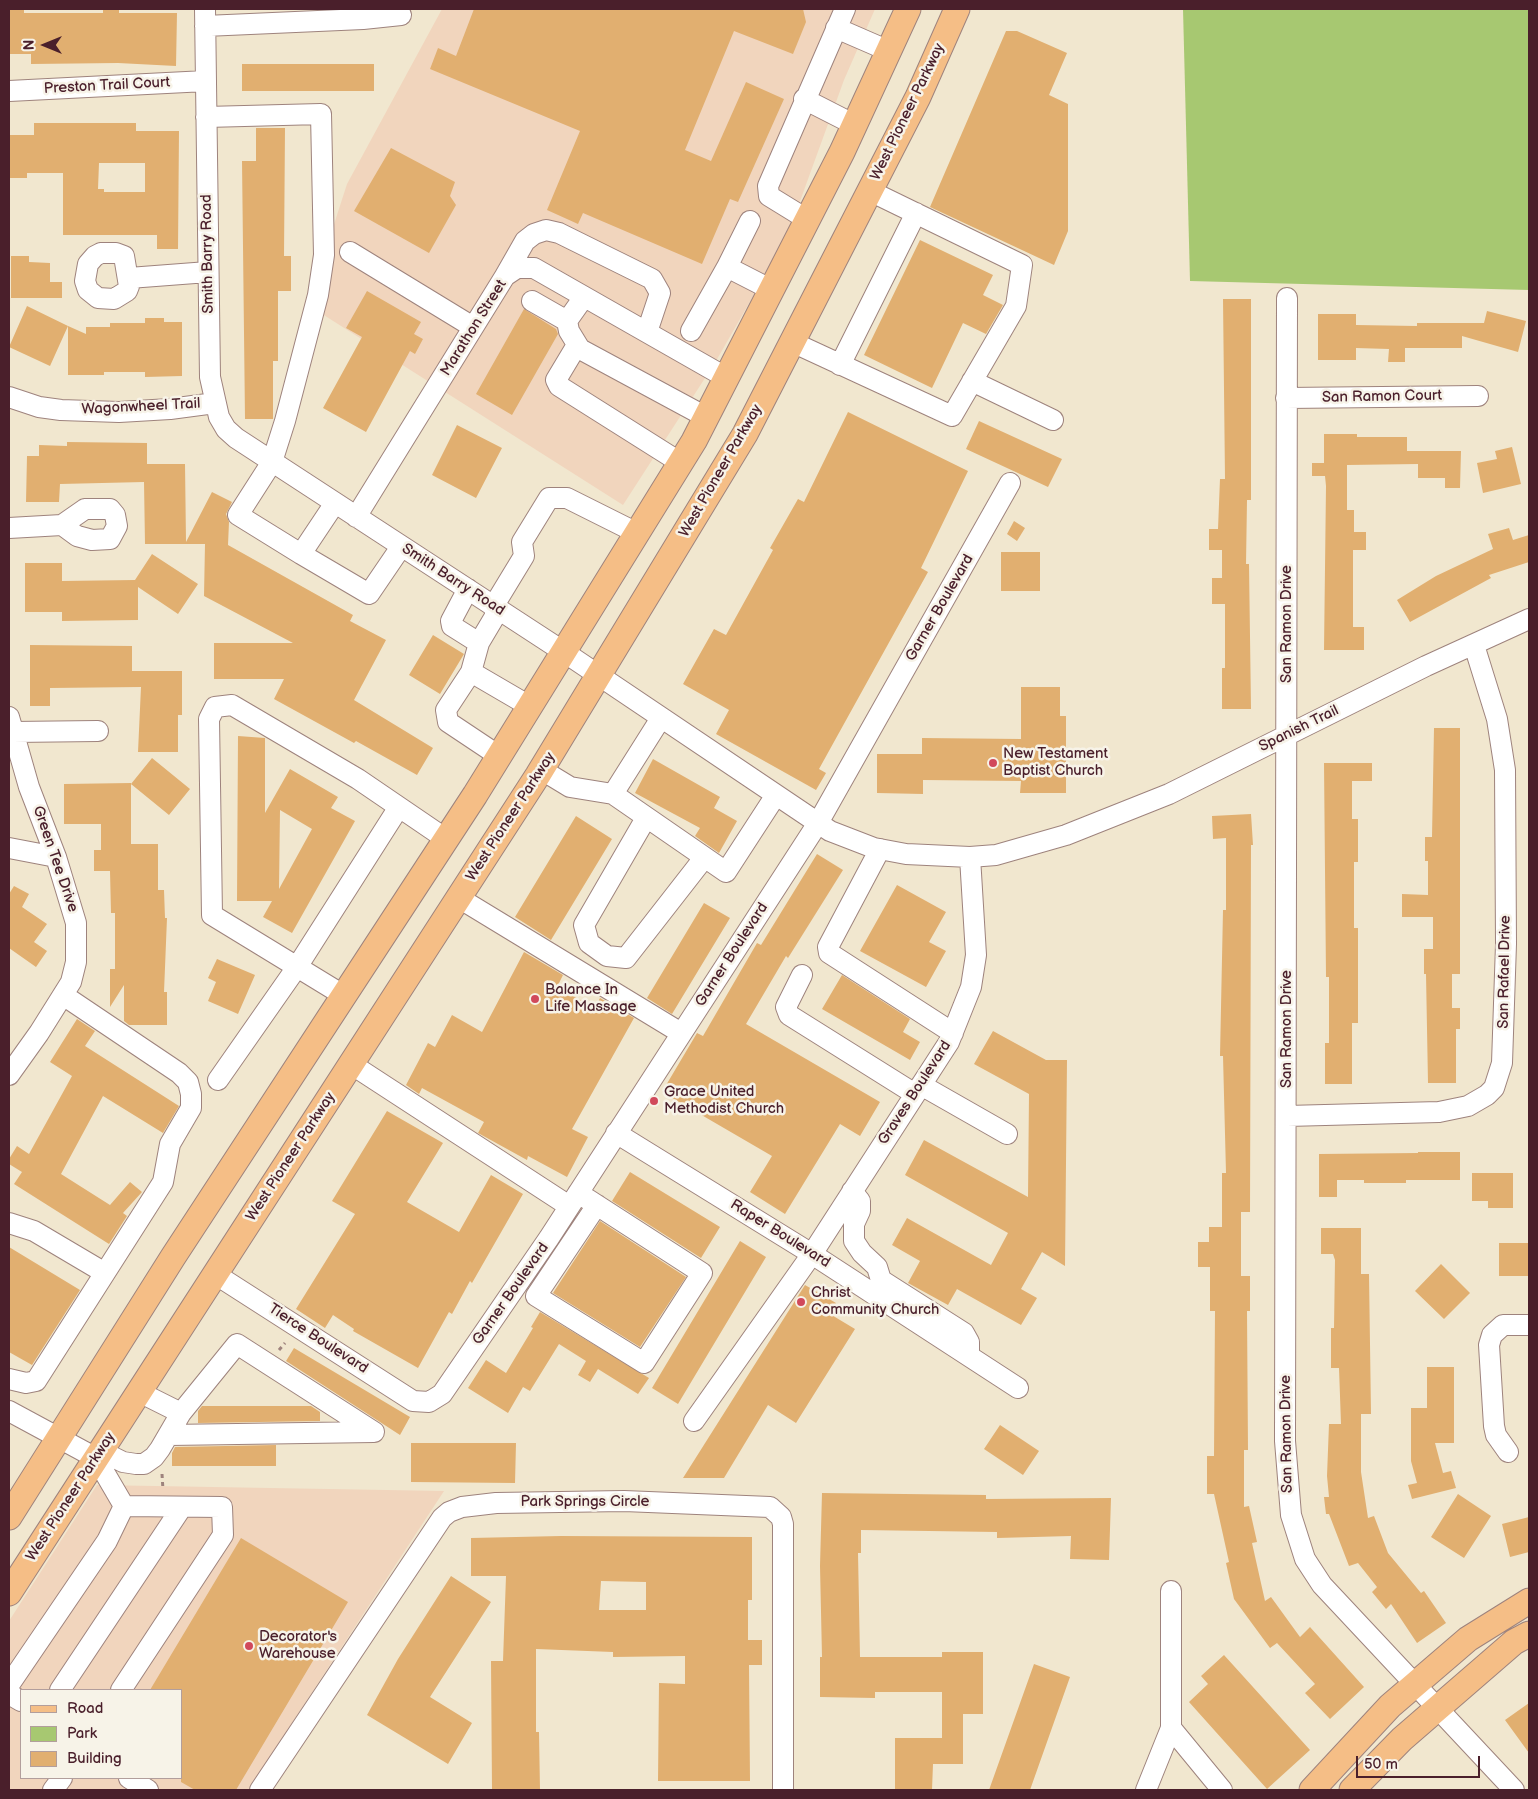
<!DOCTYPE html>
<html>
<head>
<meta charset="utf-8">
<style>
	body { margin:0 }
	#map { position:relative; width:1538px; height:1799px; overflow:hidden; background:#f1e7cf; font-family:"Balsamiq Sans",sans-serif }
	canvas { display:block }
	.frame { position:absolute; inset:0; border:10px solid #4a1f2b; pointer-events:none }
	.legend { position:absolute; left:20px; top:1689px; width:162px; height:90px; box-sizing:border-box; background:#f7f3e8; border:1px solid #b29e9c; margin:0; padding:6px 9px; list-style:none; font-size:15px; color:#4a1f2b }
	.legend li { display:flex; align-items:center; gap:10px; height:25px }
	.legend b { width:25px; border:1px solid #b29e9c }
	.north { position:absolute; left:20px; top:20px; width:50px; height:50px; -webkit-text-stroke:4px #f7f3e8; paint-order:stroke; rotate:270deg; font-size:14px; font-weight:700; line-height:20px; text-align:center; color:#4a1f2b }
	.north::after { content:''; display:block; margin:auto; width:18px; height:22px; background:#4a1f2b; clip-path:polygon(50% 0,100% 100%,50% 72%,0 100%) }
	.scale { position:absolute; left:1356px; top:1756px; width:124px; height:22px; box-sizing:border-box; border:2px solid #4a1f2b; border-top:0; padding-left:6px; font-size:15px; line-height:18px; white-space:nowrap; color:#4a1f2b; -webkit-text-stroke:4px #f7f3e8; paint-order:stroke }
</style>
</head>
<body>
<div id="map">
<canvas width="1538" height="1799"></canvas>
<div class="frame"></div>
<ul class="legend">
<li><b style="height:6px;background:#f5be86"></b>Road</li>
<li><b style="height:14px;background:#a7c871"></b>Park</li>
<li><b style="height:14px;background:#e1af70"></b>Building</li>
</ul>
<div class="north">N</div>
<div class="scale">50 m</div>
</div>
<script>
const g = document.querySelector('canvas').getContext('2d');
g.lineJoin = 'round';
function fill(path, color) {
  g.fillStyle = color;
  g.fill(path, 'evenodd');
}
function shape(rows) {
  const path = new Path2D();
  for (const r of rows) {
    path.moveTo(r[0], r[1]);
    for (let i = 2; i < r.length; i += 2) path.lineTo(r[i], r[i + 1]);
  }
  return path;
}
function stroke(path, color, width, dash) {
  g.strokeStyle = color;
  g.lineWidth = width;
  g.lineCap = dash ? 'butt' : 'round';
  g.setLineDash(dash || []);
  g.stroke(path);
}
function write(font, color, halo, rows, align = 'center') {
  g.font = font + ' "Balsamiq Sans",sans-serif';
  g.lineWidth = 5;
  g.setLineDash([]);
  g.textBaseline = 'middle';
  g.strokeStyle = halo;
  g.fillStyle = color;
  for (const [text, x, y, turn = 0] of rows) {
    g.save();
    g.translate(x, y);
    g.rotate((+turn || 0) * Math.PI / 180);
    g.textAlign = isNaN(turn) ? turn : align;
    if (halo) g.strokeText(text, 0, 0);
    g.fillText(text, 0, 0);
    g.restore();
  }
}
const built = shape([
	[442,9,875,9,844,80,787,237,716,361,623,505,308,305,347,184],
	[97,1485,444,1491,248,1790,9,1790,9,1621],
	[21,1690,181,1690,181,1778,21,1778]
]);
const green = shape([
	[1183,9,1529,9,1529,290,1190,281]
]);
const building = shape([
	[9,9,24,9,24,13,103,13,103,9,119,9,119,13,177,13,176,66,118,63,31,64,31,54,9,54],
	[474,9,803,9,806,22,793,54,734,31,685,150,711,161,746,82,784,99,738,202,730,199,702,264,583,213,578,224,547,210,580,131,430,69,438,48,456,56],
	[1006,31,1017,31,1067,53,1049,95,1068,104,1068,231,1054,265,930,207],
	[242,64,374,64,374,91,242,91],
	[34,123,136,123,136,131,179,131,178,249,157,249,157,235,63,235,63,173,27,173,27,178,9,178,9,135,34,135],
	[99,163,145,163,145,192,104,192,104,189,98,189],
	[256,128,285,128,284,256,291,256,291,291,278,291,278,361,273,361,273,419,245,419,242,161,256,161],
	[391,148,455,182,450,196,456,205,429,253,354,211],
	[920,240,993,275,983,295,1003,305,986,334,963,323,932,388,864,355],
	[11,256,29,256,29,262,50,263,50,282,62,282,62,298,11,298],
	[367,291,421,322,414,334,423,339,415,354,410,351,366,432,323,408,362,337,346,328],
	[1223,299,1251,299,1251,500,1247,500,1246,564,1249,564,1251,709,1222,709,1222,668,1225,668,1225,604,1212,604,1212,578,1222,578,1222,550,1209,550,1209,529,1218,529,1220,479,1225,479],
	[27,306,68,326,50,366,9,347],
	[524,309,556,329,558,334,512,415,476,394],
	[1487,311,1526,321,1518,352,1462,336,1462,348,1405,348,1405,362,1388,362,1389,349,1356,348,1356,360,1318,360,1318,314,1356,314,1356,325,1417,326,1417,323,1484,323],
	[145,318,164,318,164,322,182,322,182,376,145,377,145,372,104,372,104,375,68,375,68,326,86,334,86,327,110,327,110,323,145,323],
	[848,412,968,471,921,568,928,572,819,769,826,773,816,790,716,734,729,710,683,684,714,629,726,635,773,550,770,548,798,499,804,502],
	[979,421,1062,459,1048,487,966,449],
	[457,425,502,448,476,498,432,475],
	[1324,434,1357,434,1357,437,1407,437,1407,451,1461,451,1460,488,1445,488,1445,478,1418,478,1418,464,1347,465,1347,510,1354,510,1354,532,1366,532,1366,550,1353,550,1353,627,1364,627,1364,650,1324,650,1326,486,1325,476,1312,476,1312,463,1324,463],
	[67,442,147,443,147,464,185,464,186,542,212,492,232,502,226,514,229,522,228,545,353,615,350,621,386,640,354,700,433,748,417,775,356,741,354,743,274,699,284,679,214,679,214,643,293,643,204,596,205,544,145,544,144,482,60,484,59,502,26,502,27,456,39,456,39,445,67,446],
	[1512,447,1521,484,1483,493,1477,463,1497,459,1495,451],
	[1014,521,1025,528,1017,541,1007,534],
	[1509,528,1513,540,1529,535,1529,562,1489,575,1491,578,1410,622,1397,600,1436,576,1493,549,1488,534],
	[1001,552,1040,552,1040,591,1001,591],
	[152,554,198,584,178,614,138,587,138,620,62,621,62,612,25,612,25,563,62,563,62,581,135,580],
	[433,635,464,654,440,694,409,675],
	[30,645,132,646,132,671,182,671,182,715,178,715,178,752,138,752,141,687,50,688,50,706,30,706],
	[1021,687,1060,687,1060,716,1066,716,1066,793,1020,793,1021,781,923,780,923,794,877,793,877,754,922,754,922,738,1021,739],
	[1434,728,1460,728,1460,974,1452,974,1452,1008,1460,1008,1460,1029,1456,1029,1456,1083,1428,1083,1426,974,1424,974,1424,949,1433,949,1433,917,1402,917,1402,894,1428,895,1428,861,1425,861,1425,837,1432,837],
	[238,736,265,738,265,813,290,769,338,797,331,808,355,821,292,933,263,917,272,901,237,901],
	[280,810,312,829,279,889],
	[152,758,190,789,169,815,131,784],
	[653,759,720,797,714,808,737,821,719,853,695,836,700,828,635,793],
	[1324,763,1372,763,1372,781,1352,781,1352,819,1358,819,1358,862,1354,862,1354,928,1358,928,1358,1023,1352,1023,1352,1084,1325,1084,1325,1043,1329,1043,1329,977,1326,977],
	[131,783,131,844,158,844,158,890,164,890,165,918,167,918,164,992,167,992,167,1025,129,1025,124,1021,124,985,110,1007,110,969,115,969,115,913,111,913,110,871,94,871,94,850,101,850,101,824,64,824,64,784],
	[1251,814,1253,845,1251,845,1250,1212,1241,1212,1241,1276,1250,1276,1250,1311,1247,1311,1248,1450,1244,1450,1244,1507,1249,1506,1257,1542,1252,1543,1265,1601,1271,1597,1300,1637,1310,1627,1364,1687,1330,1719,1305,1693,1315,1684,1277,1643,1270,1648,1234,1599,1226,1563,1229,1562,1214,1494,1207,1494,1207,1456,1214,1456,1215,1311,1210,1311,1210,1267,1198,1267,1198,1242,1209,1242,1209,1227,1222,1227,1222,1173,1226,1173,1223,1056,1220,1056,1223,910,1226,910,1226,838,1213,839,1212,816],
	[576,816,612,839,551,940,515,917],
	[817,854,843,870,788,958,786,956,746,1024,880,1102,860,1136,840,1124,785,1214,750,1192,772,1156,662,1092,697,1033,703,1036,757,943,761,945],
	[897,885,946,912,929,942,946,951,926,987,860,951],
	[14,886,29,894,22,907,47,924,34,942,47,951,36,967,9,948,9,894],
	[704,903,730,918,672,1014,647,998],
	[524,952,563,975,557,987,595,1008,600,998,634,1018,572,1129,588,1137,567,1177,528,1156,527,1160,478,1133,484,1122,422,1088,419,1094,406,1085,428,1043,435,1047,452,1015,482,1032],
	[217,959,255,975,238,1014,208,1001,216,982,208,978],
	[842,975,910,1019,903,1032,920,1042,910,1060,822,1009],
	[77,1019,95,1031,85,1046,179,1106,163,1133,103,1096,61,1174,110,1205,130,1182,142,1192,123,1213,127,1216,109,1244,14,1184,22,1172,9,1164,9,1159,17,1146,29,1154,72,1076,50,1062],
	[993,1031,1046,1060,1067,1060,1065,1266,1042,1252,1021,1289,1037,1298,1021,1325,957,1289,948,1305,908,1283,920,1261,892,1245,907,1218,991,1265,1008,1233,905,1175,924,1140,1028,1197,1029,1094,974,1064],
	[387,1111,443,1143,407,1202,459,1232,491,1175,523,1194,472,1283,470,1281,452,1314,449,1312,418,1368,353,1331,354,1329,333,1315,325,1328,296,1309,355,1214,332,1201],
	[1418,1152,1460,1152,1460,1180,1406,1180,1406,1183,1364,1183,1364,1180,1337,1180,1337,1197,1319,1197,1319,1154,1418,1153],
	[630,1172,720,1227,701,1258,612,1201],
	[1472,1173,1513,1173,1513,1208,1488,1208,1488,1201,1472,1201],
	[600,1221,686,1277,640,1347,553,1293],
	[1321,1228,1361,1228,1361,1274,1369,1274,1371,1414,1361,1414,1361,1472,1368,1518,1374,1516,1388,1553,1421,1593,1424,1591,1446,1623,1417,1643,1391,1604,1386,1609,1372,1592,1377,1587,1358,1563,1349,1566,1329,1514,1326,1514,1324,1497,1329,1497,1327,1476,1329,1424,1341,1424,1339,1368,1331,1368,1331,1328,1334,1328,1335,1260,1333,1254,1321,1254],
	[740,1241,766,1257,678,1404,652,1388],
	[1499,1243,1529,1243,1529,1276,1499,1276],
	[9,1247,80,1290,32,1365,9,1352],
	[1441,1264,1470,1293,1444,1319,1415,1291],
	[805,1285,836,1303,830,1314,855,1329,796,1423,768,1405,724,1478,683,1478],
	[540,1312,649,1378,638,1394,598,1369,590,1382,578,1375,586,1361,559,1344,530,1391,523,1387,508,1413,468,1388,486,1360,506,1373,533,1328,531,1327],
	[294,1348,410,1417,400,1435,286,1361],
	[1427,1367,1454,1367,1454,1443,1435,1443,1443,1473,1451,1471,1456,1488,1412,1499,1408,1485,1417,1483,1411,1461,1411,1408,1427,1408],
	[202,1406,311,1406,320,1412,320,1421,198,1423,198,1411],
	[1000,1425,1039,1451,1023,1475,984,1449],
	[411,1443,516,1443,515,1483,411,1482],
	[276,1445,276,1466,172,1466,172,1453,175,1447],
	[822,1493,986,1495,986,1499,1111,1498,1109,1560,1070,1559,1071,1536,997,1538,997,1532,861,1530,861,1553,858,1553,860,1657,942,1657,942,1652,983,1652,983,1714,963,1714,963,1764,933,1764,932,1790,895,1790,895,1738,942,1738,942,1692,875,1692,875,1698,820,1697,820,1657,822,1657,820,1566],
	[1458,1494,1491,1516,1464,1558,1431,1537],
	[1529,1517,1529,1552,1510,1557,1502,1524],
	[561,1536,752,1537,752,1600,748,1600,748,1640,762,1640,762,1665,749,1665,750,1781,658,1781,659,1683,685,1684,685,1656,613,1657,613,1652,536,1649,536,1732,539,1732,540,1790,492,1790,491,1661,503,1661,506,1576,471,1576,471,1538],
	[601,1581,646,1582,646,1610,599,1610],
	[241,1538,348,1602,236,1790,195,1790,181,1782,181,1690,150,1690],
	[451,1576,491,1602,430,1697,472,1723,448,1764,367,1715,398,1659],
	[1224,1655,1310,1750,1267,1789,1189,1702,1208,1684,1201,1676],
	[1034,1664,1070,1677,1030,1790,989,1790],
	[1529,1703,1529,1753,1505,1720]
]);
const path = shape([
	[279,1350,285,1343],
	[162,1474,163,1490]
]);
const minor = shape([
	[205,9,210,377,219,417,226,429,236,438,564,652,830,831,874,848,906,854,970,857,996,855,1066,835,1169,794,1426,666,1529,619],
	[205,26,363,19,401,15],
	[836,28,889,51],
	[9,91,206,81],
	[804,99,855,125],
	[206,117,321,114,324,255,318,295,285,421,272,462,238,515,301,554,335,503],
	[808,220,769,196,768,186,845,9],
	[350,252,473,327],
	[101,253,116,253,124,256,129,286,127,291,114,299,98,298,88,290,85,281,88,264,95,256,101,253],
	[727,267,750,221],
	[505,276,525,241,534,234,546,230,559,233,652,279,660,293,647,332],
	[129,278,208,272],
	[1287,298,1285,1441,1291,1515,1305,1559,1322,1585,1514,1790],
	[532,301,567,321],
	[691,331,727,267,772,290],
	[792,342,952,416,1016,306,1022,265,870,191],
	[580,349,569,331,567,321,584,297],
	[840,365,916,213],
	[972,381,1053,420],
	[9,397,39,407,61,410,119,412,170,409,215,403],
	[1286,398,1478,396],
	[681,463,559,386,556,380,574,350,580,349,706,417],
	[85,509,110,509,115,515,117,526,110,539,92,540,77,536,62,525,85,509],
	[356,517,505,276,517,268,534,268,727,378],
	[9,528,62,525],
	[301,554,369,594,401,547],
	[468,589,451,621,452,626,479,643,471,672,446,710,448,722,499,756],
	[493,607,524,556,522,542,549,498,567,498,637,533],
	[479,643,498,611],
	[471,672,531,707],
	[9,717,29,787,56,857,76,923,76,962,71,982,39,1033,9,1075],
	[13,732,98,731],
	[542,770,570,787,613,794,726,872,776,795],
	[613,794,661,718],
	[646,818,584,925,589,943,607,956,626,958,704,858],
	[9,848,56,857],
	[880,849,828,947,829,953,953,1033],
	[459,898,681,1033],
	[802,975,786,1007,789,1015,915,1094],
	[343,995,212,915,209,719,215,707,232,705,358,779,446,839],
	[351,1064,569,1206],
	[218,1080,297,967,399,807],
	[921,1085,1007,1134],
	[1287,1116,1439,1112,1468,1106,1487,1095,1494,1088,1502,1063,1506,944,1505,770,1497,719,1474,645],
	[616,1133,812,1254,1018,1388],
	[852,1191,860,1201,860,1211,854,1224,854,1241,862,1253,877,1267,881,1280,878,1292],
	[578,1193,589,1200,702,1273,644,1363,536,1296,597,1205],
	[9,1223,34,1231,105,1273],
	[215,1274,413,1401,429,1402,442,1394,549,1238,818,823,1010,483],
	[881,1280,964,1333,969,1342,969,1356],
	[9,1379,26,1383,36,1381,163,1182,170,1144,191,1108,191,1094,188,1082,179,1073,63,995],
	[9,1411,96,1458,124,1506],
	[694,1421,812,1254,949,1042,971,987,976,955,970,857],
	[169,1435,374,1432,237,1344,181,1413],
	[101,1451,123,1462,136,1464,144,1464,154,1457,160,1449,181,1413,139,1392],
	[1508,1452,1496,1435,1494,1426,1489,1345,1492,1335,1503,1325,1529,1325],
	[9,1685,107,1541,124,1506,222,1507,223,1535,121,1690],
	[60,1690,182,1507],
	[9,1694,21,1701],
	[1171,1728,1222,1790],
	[129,1778,148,1790],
	[53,1790,62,1778],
	[260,1790,442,1518,449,1512,462,1507,496,1503,624,1501,770,1507,781,1517,783,1524,783,1790],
	[1146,1790,1171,1728,1171,1591]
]);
const major = shape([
	[9,1517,173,1257,475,795,694,441,842,152,908,9],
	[9,1593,538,775,745,434,918,97,957,9],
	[1312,1790,1390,1706,1468,1639,1529,1601],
	[1352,1790,1402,1739,1514,1642,1529,1634]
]);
const markers = [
	[993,763,5,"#d1495b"],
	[535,999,5,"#d1495b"],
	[654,1101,5,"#d1495b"],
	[801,1302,5,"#d1495b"],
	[249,1646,5,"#d1495b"]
];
const streetNames = [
	["Preston Trail Court",107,86,-3],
	["West Pioneer Parkway",908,112,-64],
	["Smith Barry Road",208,254,-91],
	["Marathon Street",474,328,-58],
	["San Ramon Court",1382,397,-1],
	["Wagonwheel Trail",141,407,-3],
	["West Pioneer Parkway",721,471,-60],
	["Smith Barry Road",453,580,33],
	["Garner Boulevard",940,608,-60],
	["San Ramon Drive",1287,624,-90],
	["Spanish Trail",1299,729,-26],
	["West Pioneer Parkway",511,817,-57],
	["Green Tee Drive",55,859,71],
	["Garner Boulevard",732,955,-57],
	["San Rafael Drive",1505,972,-89],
	["San Ramon Drive",1287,1029,-90],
	["Graves Boulevard",915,1093,-57],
	["West Pioneer Parkway",291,1157,-57],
	["Raper Boulevard",780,1234,32],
	["Garner Boulevard",511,1294,-55],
	["Tierce Boulevard",318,1339,33],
	["San Ramon Drive",1287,1434,-91],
	["West Pioneer Parkway",71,1497,-57],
	["Park Springs Circle",585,1502]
];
const poiNames = [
	["New Testament",1003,754],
	["Baptist Church",1003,771],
	["Balance In",545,990],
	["Life Massage",545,1007],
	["Grace United",664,1092],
	["Methodist Church",664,1109],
	["Christ",811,1293],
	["Community Church",811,1310],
	["Decorator's",259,1637],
	["Warehouse",259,1654]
];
fill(built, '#f1d5bd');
fill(green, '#a7c871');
fill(building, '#e1af70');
stroke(minor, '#9e837d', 22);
stroke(major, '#9e837d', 27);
stroke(path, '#9e837d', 3, [4, 4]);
stroke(minor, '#fff', 20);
stroke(major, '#f5be86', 25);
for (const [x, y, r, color] of markers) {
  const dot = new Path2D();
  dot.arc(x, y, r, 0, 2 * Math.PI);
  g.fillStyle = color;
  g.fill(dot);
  stroke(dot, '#f7f3e8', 2);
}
write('15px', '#4a1f2b', '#f7f3e8', streetNames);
write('15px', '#4a1f2b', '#f7f3e8', poiNames, 'left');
</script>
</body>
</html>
